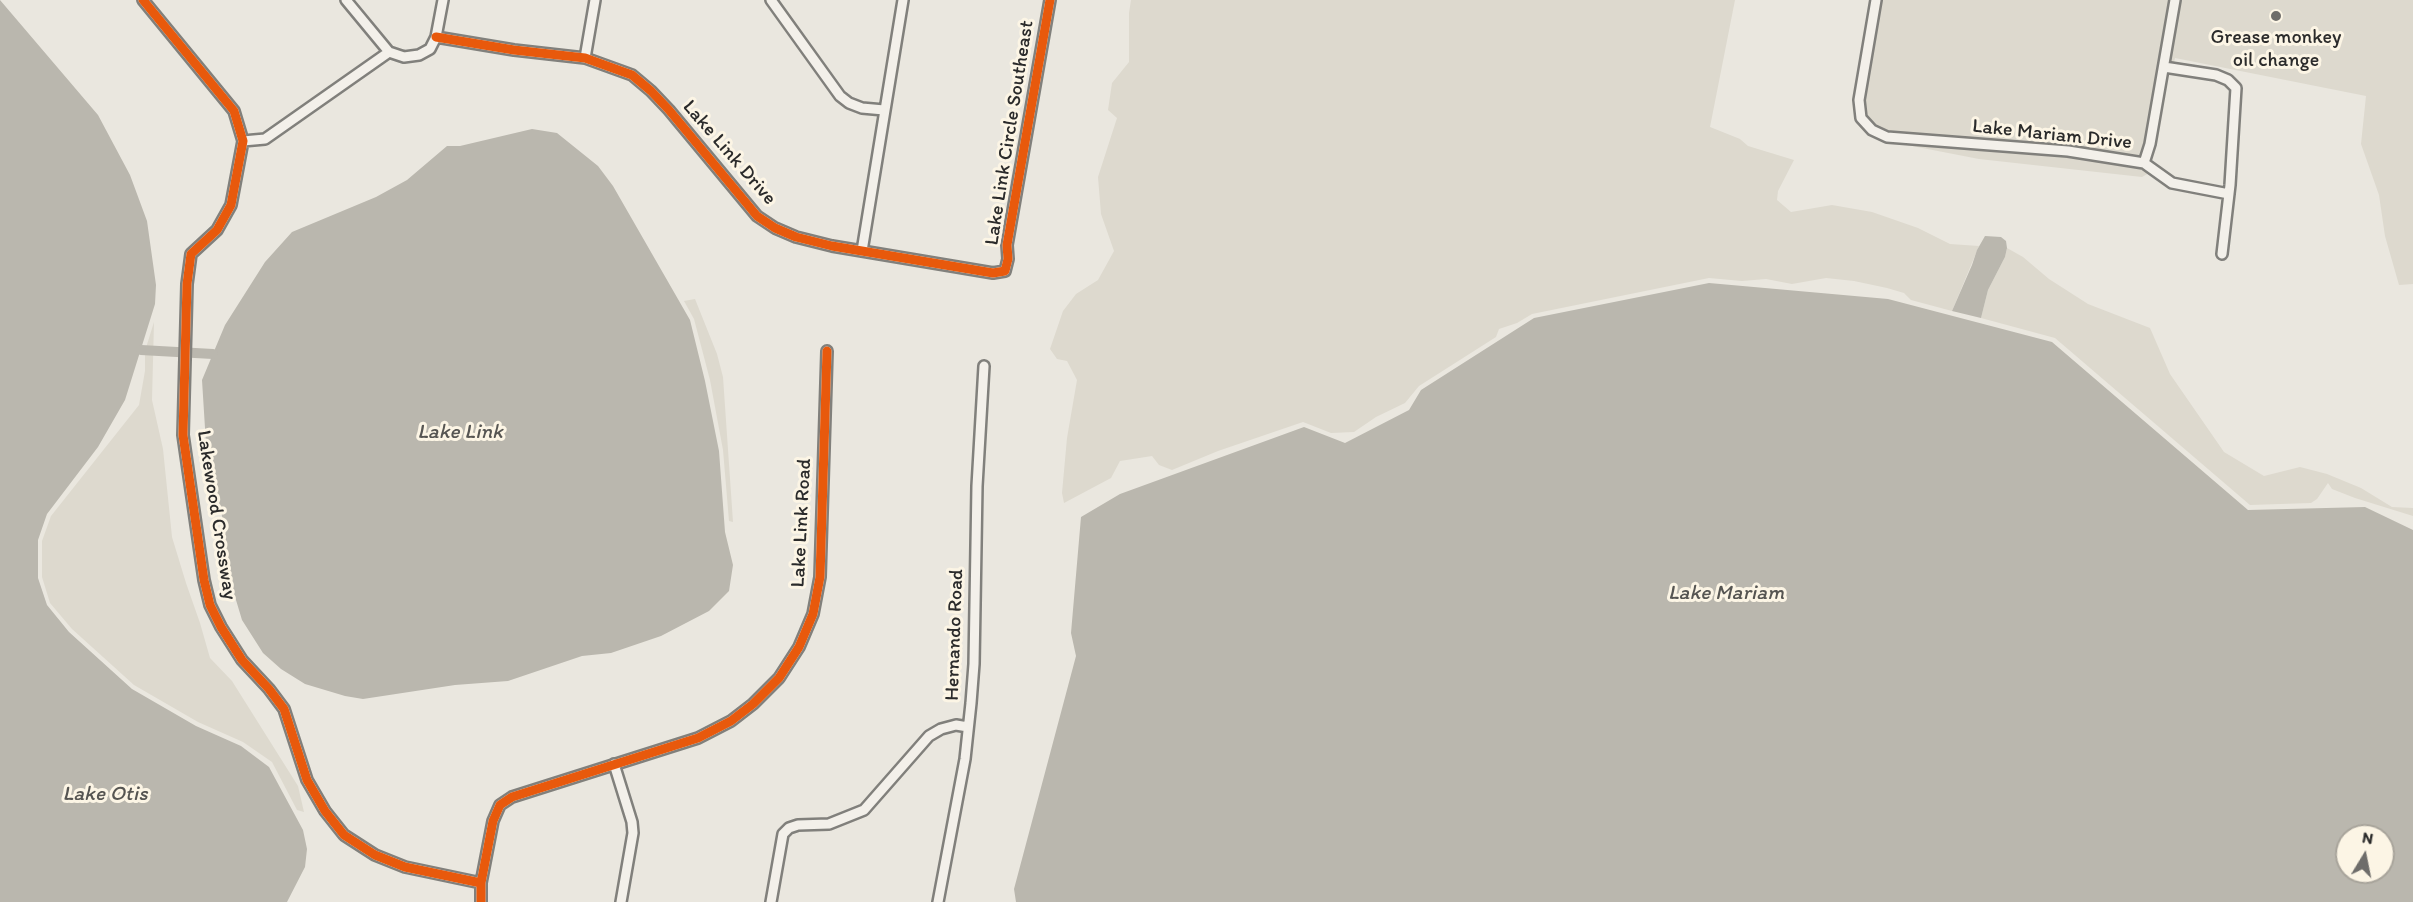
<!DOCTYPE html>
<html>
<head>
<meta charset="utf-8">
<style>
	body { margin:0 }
	#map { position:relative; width:2413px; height:902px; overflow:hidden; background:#eae7df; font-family:Itim,sans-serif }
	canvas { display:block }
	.north { position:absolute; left:2335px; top:824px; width:60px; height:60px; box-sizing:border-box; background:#fcf5e5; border:2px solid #a8a49b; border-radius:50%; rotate:10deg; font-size:16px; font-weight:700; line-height:24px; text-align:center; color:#2b2b2b }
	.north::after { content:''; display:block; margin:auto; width:21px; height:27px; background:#6e6d6a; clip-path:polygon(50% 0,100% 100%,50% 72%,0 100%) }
</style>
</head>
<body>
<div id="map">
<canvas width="2413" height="902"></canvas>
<div class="north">N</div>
</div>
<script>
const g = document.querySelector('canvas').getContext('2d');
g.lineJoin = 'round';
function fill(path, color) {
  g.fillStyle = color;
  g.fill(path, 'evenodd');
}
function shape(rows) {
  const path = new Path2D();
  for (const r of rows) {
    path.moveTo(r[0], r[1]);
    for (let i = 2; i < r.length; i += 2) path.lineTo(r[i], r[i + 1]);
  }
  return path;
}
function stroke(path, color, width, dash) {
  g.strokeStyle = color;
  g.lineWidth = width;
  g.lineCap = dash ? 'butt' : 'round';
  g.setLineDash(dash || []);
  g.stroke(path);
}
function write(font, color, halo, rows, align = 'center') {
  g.font = font + ' Itim,sans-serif';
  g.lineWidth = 6;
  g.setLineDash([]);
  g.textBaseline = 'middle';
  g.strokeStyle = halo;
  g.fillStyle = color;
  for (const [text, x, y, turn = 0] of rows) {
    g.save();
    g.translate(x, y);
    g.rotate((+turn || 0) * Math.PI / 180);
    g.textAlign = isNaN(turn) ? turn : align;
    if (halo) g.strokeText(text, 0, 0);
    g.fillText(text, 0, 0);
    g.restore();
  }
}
const built = shape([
	[1131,0,1735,0,1710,127,1740,139,1748,146,1794,160,1778,191,1777,200,1791,212,1832,205,1872,212,1918,228,1950,244,1979,246,1952,311,1911,300,1904,293,1887,288,1854,281,1826,278,1792,284,1766,279,1742,281,1709,278,1532,314,1517,323,1499,329,1496,337,1419,386,1405,403,1376,417,1354,432,1331,433,1303,422,1218,451,1172,470,1159,465,1152,456,1120,461,1111,478,1064,503,1062,493,1067,438,1077,380,1067,361,1057,359,1050,349,1063,311,1076,294,1098,280,1114,251,1101,214,1098,177,1117,118,1108,110,1112,83,1129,62,1129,13],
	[1881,0,2170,0,2145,143,2141,156,2069,146,1889,132,1875,125,1866,115,1864,100],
	[2180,0,2413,0,2413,284,2399,285,2385,236,2379,195,2361,144,2366,96,2175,58,2174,63,2170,62],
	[1907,145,2068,157,2142,168,2149,173,2142,177,1979,159],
	[2007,248,2023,257,2049,279,2088,304,2150,328,2170,374,2224,452,2264,476,2300,467,2327,474,2361,488,2392,507,2413,508,2413,516,2355,498,2332,489,2328,483,2317,499,2311,503,2250,505,2055,338,1981,318,1988,290,2005,257],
	[695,299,717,354,723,377,733,522,729,521,723,450,710,380,694,319,684,301],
	[154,322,152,400,163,449,172,537,186,583,200,623,210,658,232,681,298,786,304,812,297,810,272,762,243,742,198,722,134,685,72,629,50,603,42,577,42,541,51,516,139,405,145,371,145,351]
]);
const water = shape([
	[0,0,98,115,130,175,147,221,156,285,155,304,125,400,98,447,47,514,38,540,38,578,47,605,69,632,132,689,196,726,241,746,269,767,303,830,307,849,305,867,287,902,0,902],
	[532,129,557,133,598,166,613,186,690,320,705,381,719,451,725,532,733,565,729,591,709,611,661,636,611,653,582,656,508,681,455,685,363,699,345,696,305,684,281,669,263,653,242,620,227,570,224,525,206,444,202,380,225,325,265,262,292,232,376,197,407,180,447,146,460,146],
	[1985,236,2001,237,2006,241,2007,248,2005,257,1988,290,1981,318,1952,311,1972,265,1977,250],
	[1709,283,1888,299,2052,342,2248,510,2365,507,2413,530,2413,902,1016,902,1014,889,1076,656,1071,633,1081,517,1120,494,1304,427,1345,443,1409,410,1421,390,1534,318],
	[2347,836,2383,836,2383,872,2347,872]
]);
const canal = shape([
	[141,350,213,354]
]);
const minor = shape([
	[143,0,234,111,243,141,231,205,217,230,191,254,187,284,183,435,204,580,210,605,221,627,242,660,269,689,284,709,307,780,325,811,344,835,375,855,405,867,481,883],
	[346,0,389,52],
	[771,0,840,96,849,103,862,108,884,110],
	[1876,0,1859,100,1861,118,1872,130,1887,137,2068,151,2144,163,2172,183,2229,194],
	[436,37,514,50,585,58,632,75,651,91,669,110,757,216,775,228,796,237,832,246,993,273,1005,271,1008,259,1007,245,1050,0],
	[585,58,595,0],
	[2164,67,2216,75,2228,80,2236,88,2230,185,2222,254],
	[243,141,265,139,389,52,404,57,419,55,430,49,436,37,443,0],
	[2144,163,2150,144,2175,0],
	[862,251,903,0],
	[614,764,632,822,633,833,621,902],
	[481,902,481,883,493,821,500,805,512,797,698,738,731,721,753,704,779,678,799,647,813,614,820,577,827,351],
	[771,902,783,834,789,828,798,825,829,824,864,810,929,736,941,729,956,725,968,727],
	[938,902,965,759,971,703,974,664,977,486,984,366]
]);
const cycleway = shape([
	[143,0,234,111,243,141,231,205,217,230,191,254,187,284,183,435,204,580,210,605,221,627,242,660,269,689,284,709,307,780,325,811,344,835,375,855,405,867,481,883],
	[436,37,514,50,585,58,632,75,651,91,669,110,757,216,775,228,796,237,832,246,993,273,1005,271,1008,259,1007,245,1050,0],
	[481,902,481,883,493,821,500,805,512,797,698,738,731,721,753,704,779,678,799,647,813,614,820,577,827,351]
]);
const markers = [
	[2276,16,6,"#6e6d6a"]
];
const poiNames = [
	["Grease monkey",2276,38],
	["oil change",2276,61]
];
const streetNames = [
	["Lake Link Circle Southeast",1010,133,-81],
	["Lake Mariam Drive",2052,135,6],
	["Lake Link Drive",729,153,49],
	["Lakewood Crossway",216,515,81],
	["Lake Link Road",802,523,-87],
	["Hernando Road",955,635,-88]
];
const waterNames = [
	["Lake Link",460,433],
	["Lake Mariam",1726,594],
	["Lake Otis",105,795]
];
fill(built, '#ddd9ce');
fill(water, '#bab7ae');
stroke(canal, '#bab7ae', 10);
stroke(minor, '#81807c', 14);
stroke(minor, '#f3f0ea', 9);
stroke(cycleway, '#e8590c', 9);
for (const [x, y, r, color] of markers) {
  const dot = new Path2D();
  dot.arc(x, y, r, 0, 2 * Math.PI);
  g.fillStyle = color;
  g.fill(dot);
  stroke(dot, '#fcf5e5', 2);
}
write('20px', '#2b2b2b', '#fcf5e5', poiNames);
write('20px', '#2b2b2b', '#fcf5e5', streetNames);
write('italic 21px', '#565552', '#fcf5e5', waterNames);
</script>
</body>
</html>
